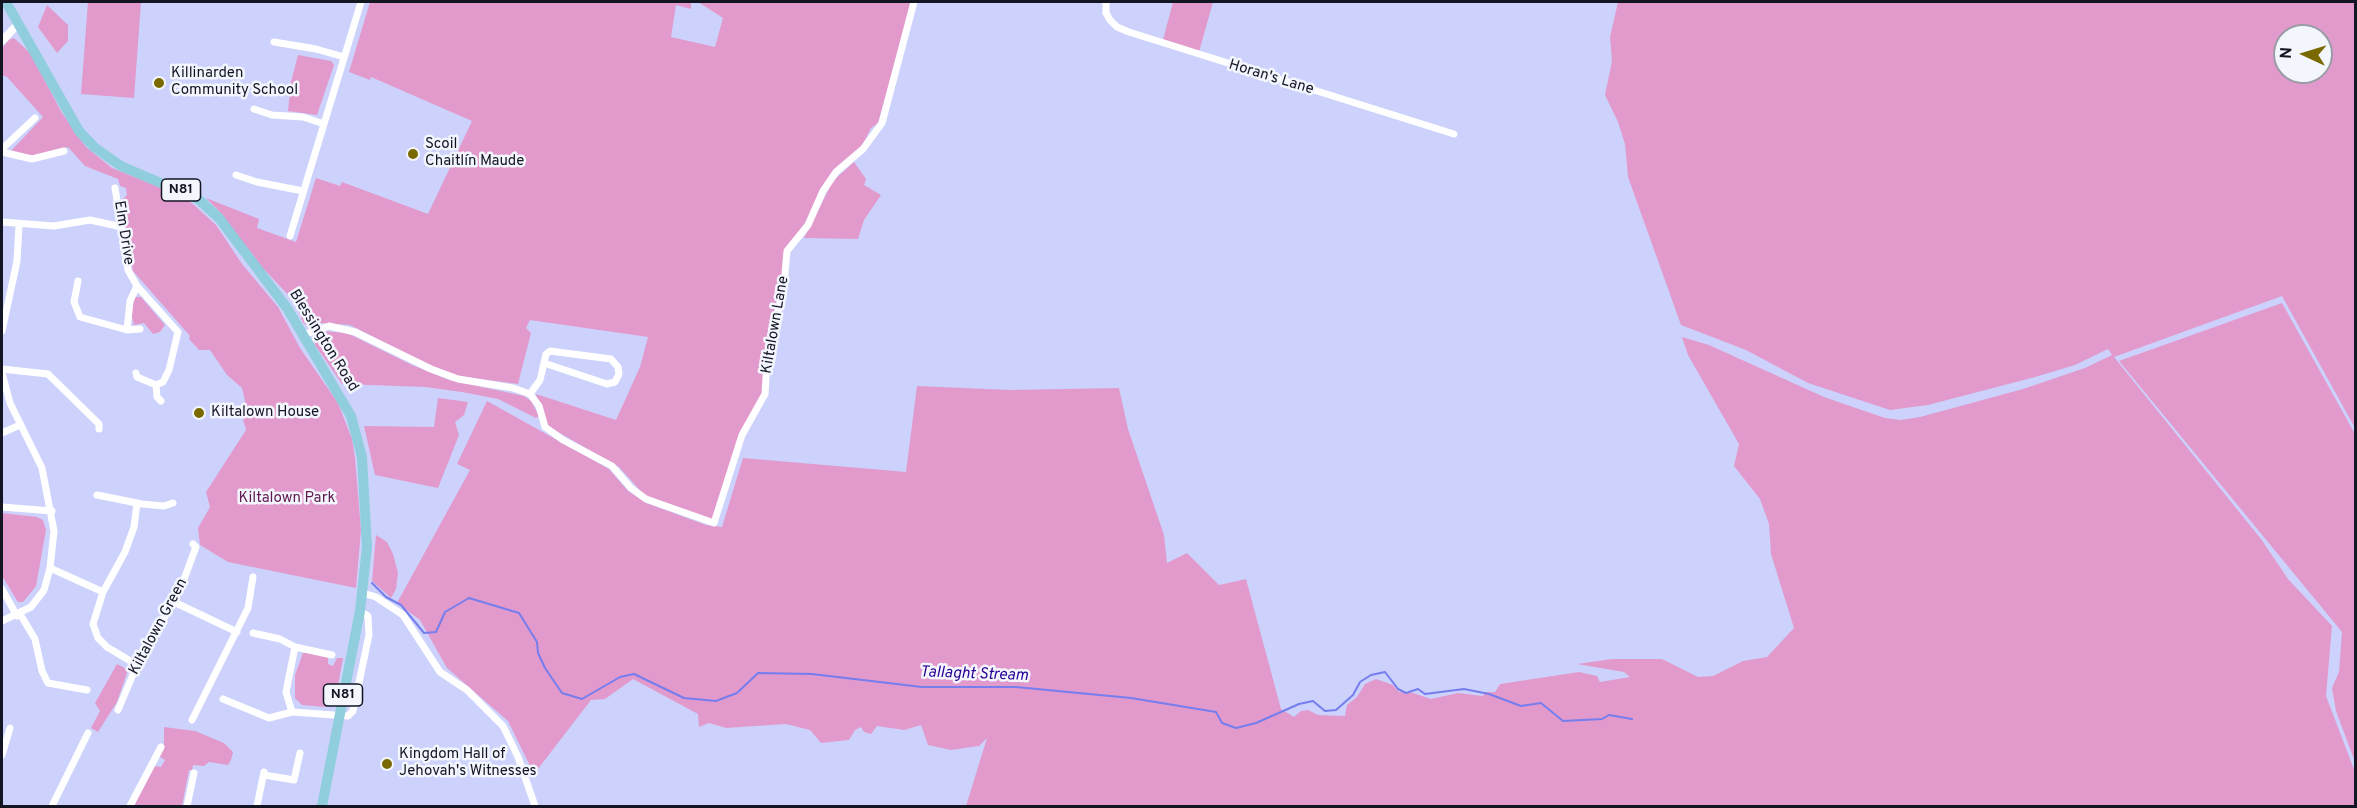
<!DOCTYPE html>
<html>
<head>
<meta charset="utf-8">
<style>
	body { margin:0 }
	#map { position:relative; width:2357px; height:808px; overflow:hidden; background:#ccd2fb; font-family:Overpass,sans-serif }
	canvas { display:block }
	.frame { position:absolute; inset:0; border:3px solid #131523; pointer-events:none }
	.north { position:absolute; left:2273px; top:24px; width:60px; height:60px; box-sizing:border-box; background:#f4f6fe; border:2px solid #9a9ca6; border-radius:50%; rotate:274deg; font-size:16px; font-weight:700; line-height:24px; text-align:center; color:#131523 }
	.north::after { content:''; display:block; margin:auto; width:21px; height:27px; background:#7a6900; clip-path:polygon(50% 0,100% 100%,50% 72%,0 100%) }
</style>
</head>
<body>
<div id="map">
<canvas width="2357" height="808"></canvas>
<div class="frame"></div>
<div class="north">N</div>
</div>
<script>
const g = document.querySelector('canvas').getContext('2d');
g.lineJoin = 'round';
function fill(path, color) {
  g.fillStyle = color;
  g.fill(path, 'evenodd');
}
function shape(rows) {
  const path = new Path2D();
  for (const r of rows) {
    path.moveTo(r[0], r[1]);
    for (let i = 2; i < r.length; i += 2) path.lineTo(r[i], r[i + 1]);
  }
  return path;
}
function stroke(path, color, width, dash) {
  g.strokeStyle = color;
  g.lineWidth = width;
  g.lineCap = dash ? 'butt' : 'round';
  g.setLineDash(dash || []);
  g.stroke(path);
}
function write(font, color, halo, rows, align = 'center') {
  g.font = font + ' Overpass,sans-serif';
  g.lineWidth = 5;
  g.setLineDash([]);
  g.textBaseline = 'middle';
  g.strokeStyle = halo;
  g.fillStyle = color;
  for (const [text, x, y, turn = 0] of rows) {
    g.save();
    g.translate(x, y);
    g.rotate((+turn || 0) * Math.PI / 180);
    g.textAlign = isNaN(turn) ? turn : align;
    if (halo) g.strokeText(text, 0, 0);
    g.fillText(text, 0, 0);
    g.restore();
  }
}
const green = shape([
	[88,2,141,2,134,98,81,94],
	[370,2,691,2,691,9,676,5,671,37,715,47,723,18,698,2,912,2,878,123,871,128,863,144,821,189,802,230,785,249,784,274,765,347,763,392,741,430,712,524,647,498,619,467,546,425,542,405,537,398,536,394,616,420,640,367,648,337,530,320,526,328,531,333,518,384,459,376,435,368,350,325,320,323,310,326,303,323,295,302,257,262,219,211,206,198,259,219,257,228,296,242,316,178,340,186,342,182,428,214,472,121,371,77,370,80,349,72],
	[1173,2,1213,2,1199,52,1163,40],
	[1618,2,2355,2,2355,428,2282,296,2114,357,2261,539,2288,579,2332,626,2326,696,2355,772,2355,806,966,806,987,738,979,746,951,750,928,745,921,725,904,730,877,726,871,734,864,732,861,727,855,730,849,740,821,743,810,730,786,724,726,728,709,723,699,727,698,714,633,679,605,699,591,700,534,774,508,721,447,668,420,620,397,603,470,470,457,464,487,401,609,469,628,491,646,503,706,525,722,527,743,458,906,472,917,386,1010,390,1119,388,1128,429,1164,535,1167,563,1187,553,1219,585,1246,579,1281,709,1294,717,1301,711,1308,710,1318,715,1345,716,1347,705,1357,697,1365,684,1376,679,1393,685,1399,692,1413,693,1431,699,1458,693,1483,696,1485,692,1495,692,1500,684,1579,672,1597,676,1600,682,1630,677,1624,672,1577,664,1612,659,1662,659,1698,677,1713,676,1743,661,1767,657,1794,628,1771,554,1769,524,1760,499,1734,466,1739,444,1688,355,1682,337,1709,345,1824,397,1885,418,1901,420,1920,417,2023,389,2085,368,2112,355,2108,349,2075,365,2035,377,1928,405,1890,410,1808,383,1746,350,1681,325,1628,177,1625,144,1618,122,1605,95,1612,61,1610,37],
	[2285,36,2321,36,2321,72,2285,72],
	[47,5,68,25,68,41,57,53,38,27],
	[14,38,30,53,62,113,86,147,112,168,172,192,193,204,216,225,242,264,278,307,300,348,338,403,352,439,355,458,361,530,356,588,228,562,200,545,198,528,210,507,206,492,246,430,241,412,245,401,242,388,227,375,210,350,199,350,189,339,190,336,133,271,121,201,127,195,126,188,120,186,118,179,85,166,68,147,32,156,11,151,43,117,7,77,2,75,2,48,9,40],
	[298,55,331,61,334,65,317,115,288,111,291,82],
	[854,162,866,179,864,185,881,195,864,220,858,239,804,238,833,181],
	[135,297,141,297,165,325,160,332,153,334,144,323,134,325,131,313],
	[2282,303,2355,434,2355,762,2336,711,2332,688,2339,672,2342,632,2119,361],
	[320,331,347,333,412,365,449,380,524,396,531,401,539,416,536,418,498,399,462,392,425,387,342,384,315,345,314,340],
	[438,398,468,402,464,415,455,422,459,435,438,488,375,475,364,426,434,427],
	[2,513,37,517,43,520,46,530,36,586,23,602,18,602,2,576],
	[376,535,387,542,393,554,398,573,396,589,391,598,372,581],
	[308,652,328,657,328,664,333,666,337,658,343,658,335,702,325,707,302,705,295,698,295,675,303,653],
	[117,664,128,670,117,702,98,732,91,728,100,711,95,703],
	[164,727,195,731,224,743,233,752,231,760,228,765,209,762,204,766,193,765,192,770,189,770,182,806,134,806,153,766,161,767,165,760,158,756,164,749]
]);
const stream = shape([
	[372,583,386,597,401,605,424,633,436,632,445,612,469,598,519,613,537,642,538,653,545,668,562,693,582,699,620,677,634,674,684,698,716,701,737,693,758,673,812,674,922,687,1016,687,1131,698,1216,712,1222,723,1236,728,1256,723,1299,704,1313,701,1325,711,1336,710,1353,695,1360,682,1371,675,1385,672,1398,689,1406,693,1418,689,1425,694,1464,689,1489,694,1521,706,1541,703,1563,721,1602,719,1609,715,1632,719]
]);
const minor = shape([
	[1106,2,1106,13,1110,20,1117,27,1129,32,1454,134],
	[274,42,316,49,344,57],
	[254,109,272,115,303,117,324,124],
	[2,149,35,118],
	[2,152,32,159,64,151],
	[236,175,257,182,303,191],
	[115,188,128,270,137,286,178,332,169,370,163,382,156,385,137,377,136,373],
	[2,222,54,226,90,220,122,227],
	[290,236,361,2],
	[78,281,74,302,80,317,127,330,140,329],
	[127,330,130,301,137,286],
	[2,331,17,261,19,226],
	[303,335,329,326,355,332,431,369,458,379,513,388,530,394,539,406,545,427,563,440,612,466,631,488,646,499,714,523,742,435,765,394,767,361,784,285,787,251,808,225,823,191,836,172,863,149,882,123,914,2],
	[2,369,48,374,99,424,99,429],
	[2,373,10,403,42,468,54,531,50,568,44,590,31,607,2,621],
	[156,385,157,397,161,401],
	[530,394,540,380,544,363,546,354,550,351,611,359,618,367,619,374,615,382,607,384,544,363],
	[2,433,20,425],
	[97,495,142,504,164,506,173,503],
	[2,507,52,511],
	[50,568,103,592],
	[2,589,17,616],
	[363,593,376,597,403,615,440,672,467,690,503,726,518,757,535,806],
	[174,602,237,632],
	[20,614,35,639,42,671,48,683,87,690],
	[253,633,280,639,295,647,286,692,292,712],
	[295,647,332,655],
	[137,665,107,647,98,638,93,624,103,592,125,552,134,527,137,503],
	[223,699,269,718,292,712,348,716,353,711,369,635,368,616,360,611],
	[118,710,137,665,180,590,196,547,193,544],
	[192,720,248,608,253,577],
	[2,755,10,728],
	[264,775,294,780,300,753],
	[52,806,88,733],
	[130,806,161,747],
	[187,806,194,773],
	[257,806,264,772]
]);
const tertiary = shape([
	[2,41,18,24]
]);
const primary = shape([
	[6,2,79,131,94,147,121,166,198,199,219,218,287,308,351,416,362,457,367,547,360,611,322,806]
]);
const markers = [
	[159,83,6,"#7a6900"],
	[413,154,6,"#7a6900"],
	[199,413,6,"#7a6900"],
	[387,764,6,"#7a6900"]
];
const shields = [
	[181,190,39],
	[343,695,39]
];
const shieldNames = [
	["N81",181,190],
	["N81",343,695]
];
const poiNames = [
	["Killinarden",171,74],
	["Community School",171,91],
	["Scoil",425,145],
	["Chaitlín Maude",425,162],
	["Kiltalown House",211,413],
	["Kingdom Hall of",399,755],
	["Jehovah's Witnesses",399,772]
];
const streetNames = [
	["Horan's Lane",1271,78,17],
	["Elm Drive",123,233,81],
	["Kiltalown Lane",776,325,-80],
	["Blessington Road",323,341,58],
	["Kiltalown Green",159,627,-62]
];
const parkNames = [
	["Kiltalown Park",287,499]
];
const waterNames = [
	["Tallaght Stream",974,675,2]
];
fill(green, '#e29acd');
stroke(stream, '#767ded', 2);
stroke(minor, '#fff', 7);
stroke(tertiary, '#fff', 8);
stroke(primary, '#90cddd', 10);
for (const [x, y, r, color] of markers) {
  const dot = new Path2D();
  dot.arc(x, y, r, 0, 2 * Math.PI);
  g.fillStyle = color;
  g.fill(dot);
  stroke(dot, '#f4f6fe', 2);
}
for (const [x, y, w] of shields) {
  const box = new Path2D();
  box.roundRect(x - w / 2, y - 11, w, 22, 4.5);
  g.fillStyle = '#f4f6fe';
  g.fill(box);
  stroke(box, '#131523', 1.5);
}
write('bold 14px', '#131523', null, shieldNames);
write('15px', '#131523', '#f4f6fe', poiNames, 'left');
write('15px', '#131523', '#f4f6fe', streetNames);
write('15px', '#5e1a4f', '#f4f6fe', parkNames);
write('italic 16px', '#2a0293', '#f4f6fe', waterNames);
</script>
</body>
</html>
